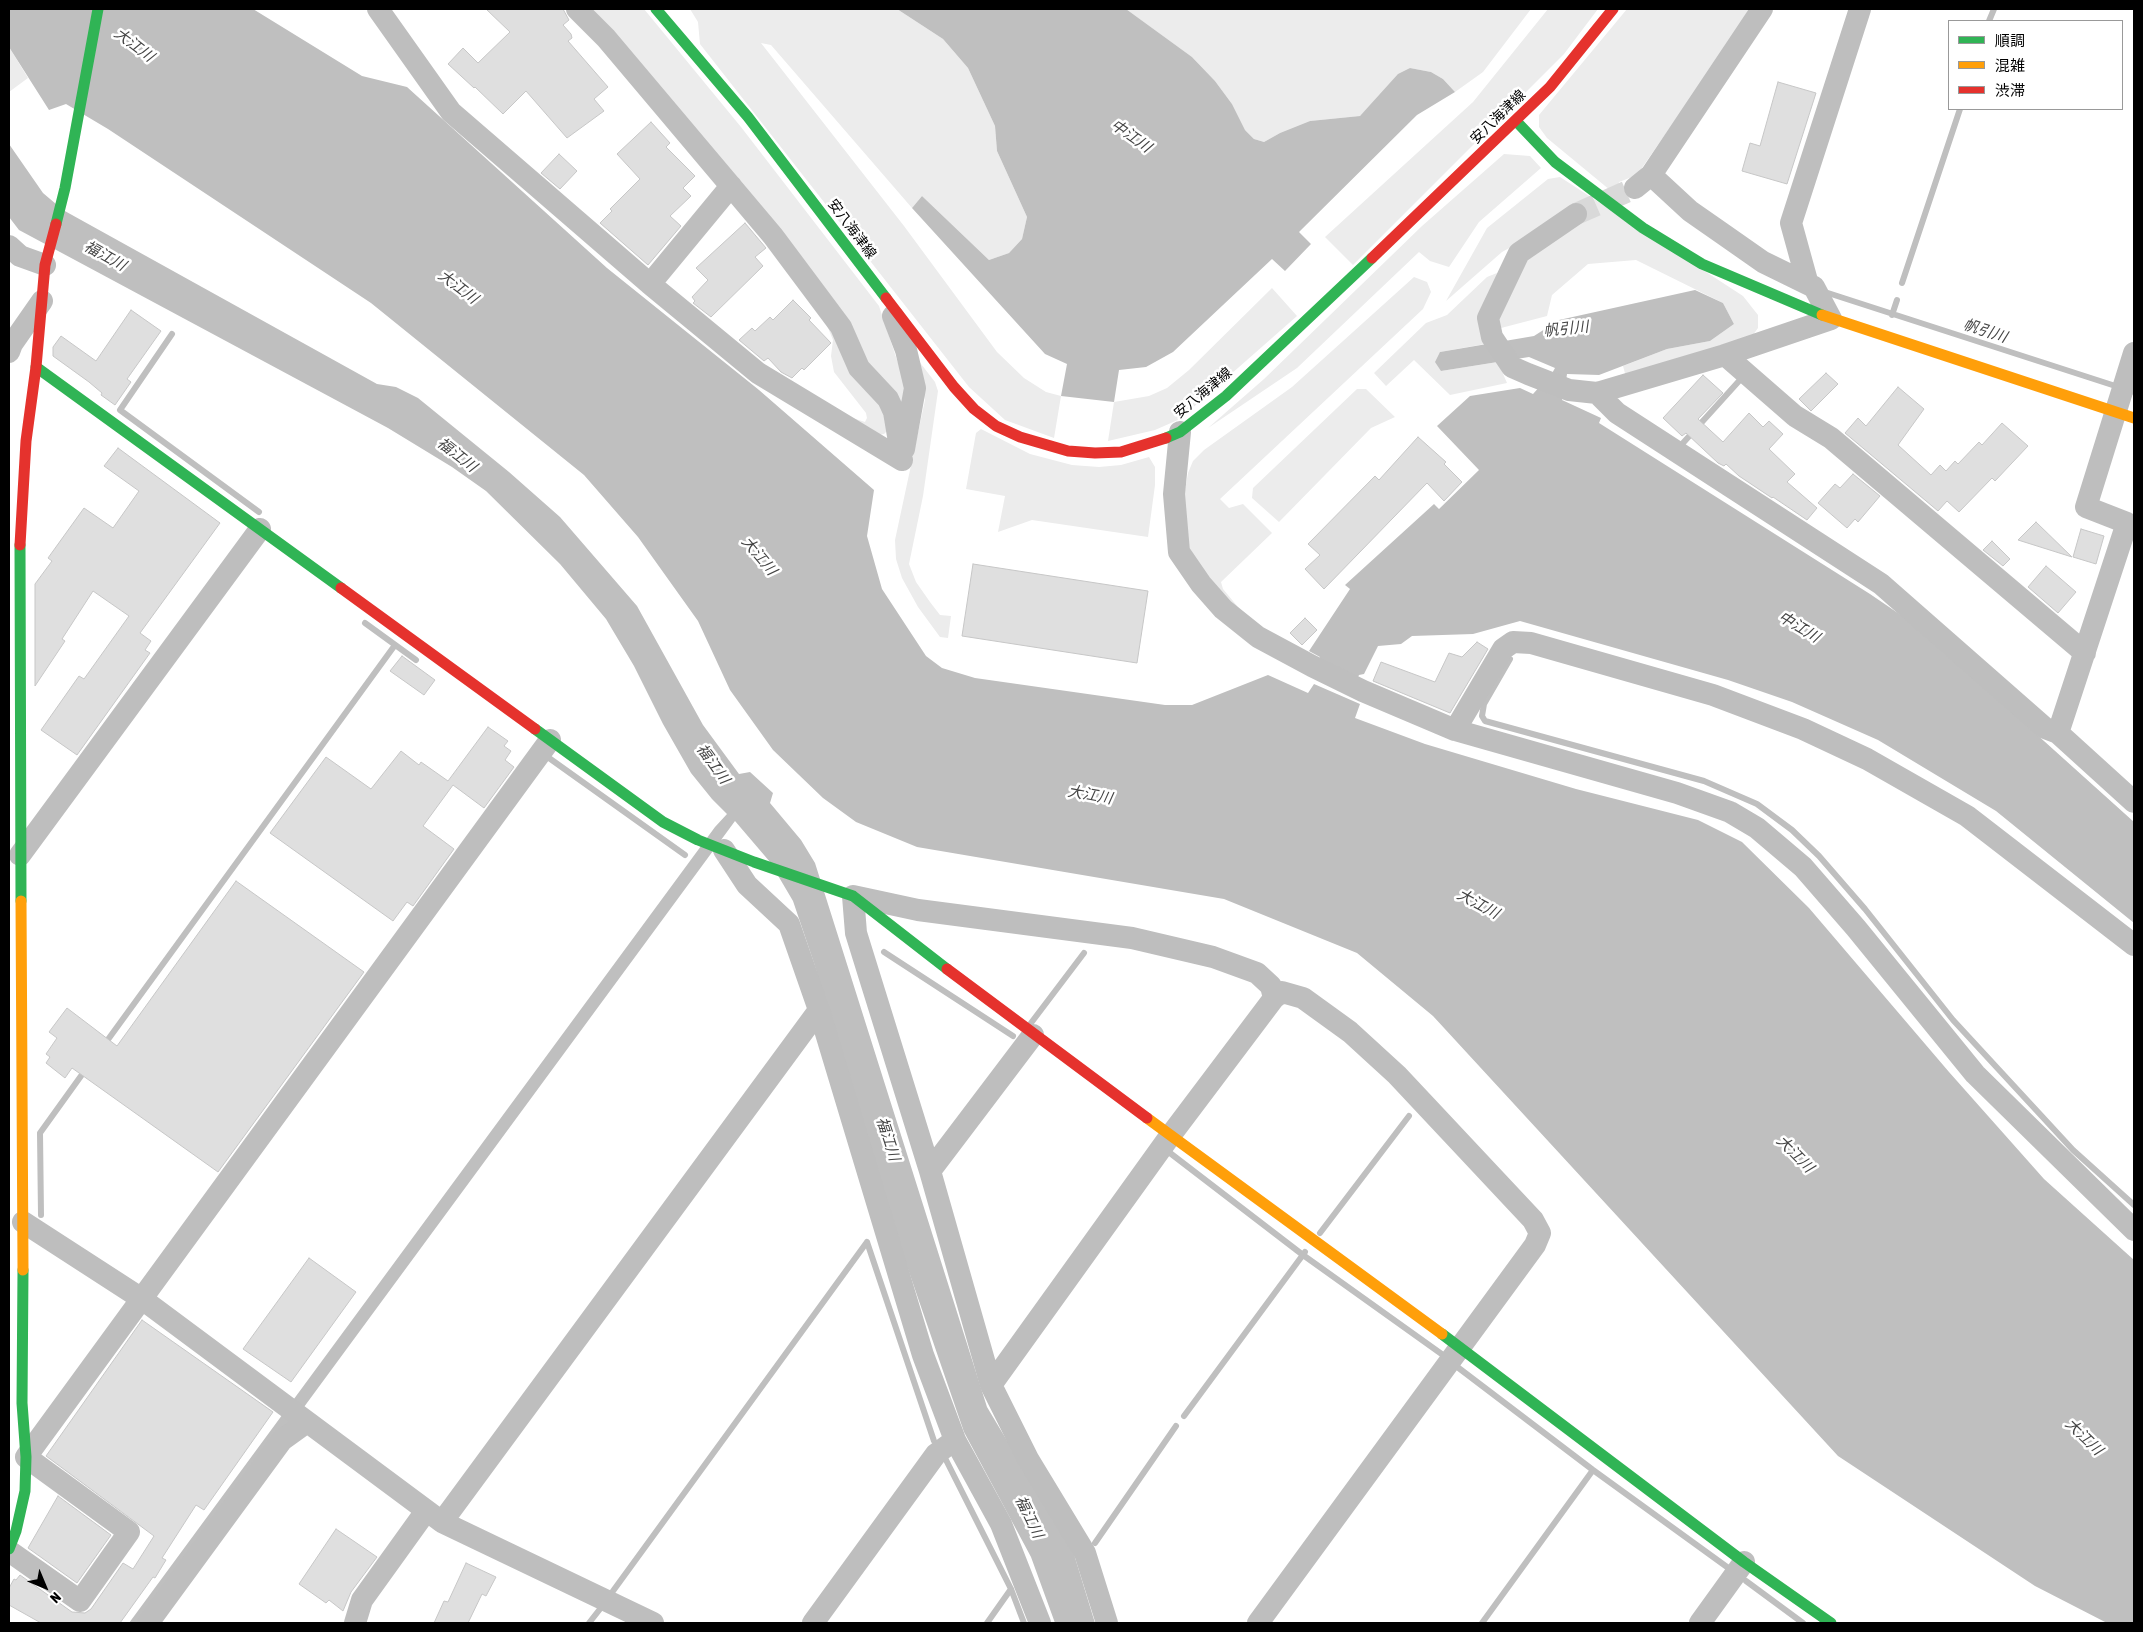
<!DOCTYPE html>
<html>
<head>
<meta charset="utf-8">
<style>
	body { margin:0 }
	#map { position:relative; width:2143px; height:1632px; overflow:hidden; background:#fff; font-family:"Asap Condensed","Noto Sans JP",sans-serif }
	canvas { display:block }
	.frame { position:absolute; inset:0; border:10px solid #000; pointer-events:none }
	.legend { position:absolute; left:1948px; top:20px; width:175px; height:90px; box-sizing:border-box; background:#fff; border:1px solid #999; margin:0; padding:6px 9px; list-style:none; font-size:15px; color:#000 }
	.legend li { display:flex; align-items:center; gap:10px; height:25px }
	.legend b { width:25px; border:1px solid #999 }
	.north { position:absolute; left:20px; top:1562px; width:50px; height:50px; -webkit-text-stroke:4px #fff; paint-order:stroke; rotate:135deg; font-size:14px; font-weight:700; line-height:20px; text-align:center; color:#000 }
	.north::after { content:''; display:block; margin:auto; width:18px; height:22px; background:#000; clip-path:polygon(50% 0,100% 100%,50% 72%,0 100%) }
</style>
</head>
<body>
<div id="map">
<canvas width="2143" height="1632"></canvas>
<div class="frame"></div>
<ul class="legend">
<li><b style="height:6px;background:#30b455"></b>順調</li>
<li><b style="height:6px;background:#ff9f0a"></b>混雑</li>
<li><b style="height:6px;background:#e5322d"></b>渋滞</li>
</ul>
<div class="north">N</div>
</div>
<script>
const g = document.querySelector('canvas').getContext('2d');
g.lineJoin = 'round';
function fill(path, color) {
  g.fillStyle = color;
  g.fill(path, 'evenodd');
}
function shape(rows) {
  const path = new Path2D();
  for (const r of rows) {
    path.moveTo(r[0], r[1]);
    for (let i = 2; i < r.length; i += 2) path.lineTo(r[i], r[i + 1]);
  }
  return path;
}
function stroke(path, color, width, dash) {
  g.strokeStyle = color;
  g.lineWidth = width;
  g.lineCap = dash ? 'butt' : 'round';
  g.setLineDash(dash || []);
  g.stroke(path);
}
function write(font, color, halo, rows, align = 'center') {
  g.font = font + ' "Asap Condensed","Noto Sans JP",sans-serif';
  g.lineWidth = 5;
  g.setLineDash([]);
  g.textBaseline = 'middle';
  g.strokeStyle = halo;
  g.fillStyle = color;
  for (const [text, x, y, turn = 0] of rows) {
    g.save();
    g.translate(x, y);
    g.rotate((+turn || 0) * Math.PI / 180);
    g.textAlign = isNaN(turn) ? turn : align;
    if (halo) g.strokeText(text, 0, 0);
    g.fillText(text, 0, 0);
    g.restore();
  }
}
const green = shape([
	[586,9,644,9,741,127,879,306,905,384,907,405,897,410],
	[690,9,897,9,943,39,968,68,995,126,997,151,1027,217,1022,239,1009,253,989,260,922,196,912,208,771,45,761,43,904,226,997,352,1024,378,1046,392,1061,396,1054,438,1005,420,969,387,700,44,698,22],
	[1126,9,1531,9,1483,72,1455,92,1443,79,1431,72,1410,68,1360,116,1310,121,1280,133,1264,142,1254,139,1245,130,1232,104,1215,81,1192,57],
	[1548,9,1598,9,1564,54,1353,265,1325,237,1473,102],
	[1627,9,1752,9,1637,175,1619,182,1616,195,1547,138,1539,127,1539,115],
	[9,47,28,78,9,92],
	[1504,154,1530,156,1541,168,1479,222,1449,267,1430,261,1419,252,1297,368,1208,428,1264,379,1422,226],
	[1560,177,1743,296,1758,315,1758,328,1750,339,1626,377,1623,366,1667,349,1710,341,1734,324,1723,303,1636,260,1588,264,1552,295,1547,316,1501,328,1494,320,1520,265,1567,216,1502,252,1446,301,1487,228,1548,179],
	[1497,273,1485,344,1440,352,1441,371,1498,362,1507,383,1450,395,1414,360,1386,386,1374,373,1426,323,1447,315,1487,277],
	[1414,277,1427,282,1431,292,1423,309,1220,499,1229,508,1243,504,1272,533,1221,582,1223,589,1248,619,1244,621,1186,548,1184,496,1188,473,1193,461,1204,450,1292,387],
	[1272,288,1297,316,1180,419,1155,430,1108,441,1114,402,1149,396,1167,388,1189,370],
	[823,316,882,401,889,429,884,434,877,435,840,414,865,422,867,418,866,413,834,372,831,356,833,340],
	[918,360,935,382,938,391,923,496,909,564,916,582,930,602,940,615,951,616,948,638,940,637,918,607,902,578,896,559,895,540,925,400],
	[1357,389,1366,389,1395,417,1371,428,1279,522,1252,498,1253,488],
	[981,429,1030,454,1072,465,1099,467,1121,465,1149,457,1155,467,1155,485,1148,537,1032,520,998,532,1005,496,966,489,976,433]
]);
const water = shape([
	[9,9,253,9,362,76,407,87,607,268,759,390,874,490,867,536,882,589,926,656,942,668,975,678,1165,705,1192,705,1268,675,1308,693,1314,684,1360,704,1355,718,1425,744,1576,789,1698,820,1742,842,1809,908,1949,1072,2044,1179,2134,1260,2134,1623,2107,1623,2035,1586,1838,1456,1433,1016,1357,953,1224,899,917,847,856,822,823,798,773,750,730,690,698,621,638,537,584,475,371,303,108,129,66,104,49,110,9,47],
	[897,9,1126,9,1192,57,1215,81,1232,104,1245,130,1254,139,1264,142,1280,133,1310,121,1360,116,1398,74,1410,68,1431,72,1443,79,1455,92,1417,115,1299,232,1311,244,1285,271,1272,259,1173,352,1146,367,1119,370,1114,402,1061,396,1067,364,1045,354,912,208,922,196,989,260,1009,253,1022,239,1027,217,997,151,995,126,968,68,943,39],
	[9,144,43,193,63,210,377,384,396,387,418,398,509,472,560,517,637,606,703,725,739,774,750,772,773,793,770,803,801,840,815,863,987,1407,1073,1551,1095,1623,1055,1623,1031,1557,964,1432,896,1234,814,963,793,901,770,862,735,821,304,1407,143,1623,129,1623,715,827,727,814,712,799,691,773,663,724,634,666,606,619,560,564,486,491,452,467,388,428,19,230,9,217],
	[1695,290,1723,303,1734,324,1710,341,1667,349,1599,375,1567,374,1566,381,1550,377,1555,368,1529,357,1441,371,1435,362,1440,352,1534,336,1559,320],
	[1542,384,1563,393,1562,400,1601,418,1599,423,1870,594,1914,624,2134,822,2134,923,1996,811,1878,740,1792,702,1728,680,1520,621,1473,634,1412,636,1401,644,1378,646,1364,674,1359,675,1356,681,1318,663,1320,657,1309,651,1350,589,1345,585,1434,504,1439,509,1479,470,1437,426,1470,396,1520,388,1533,394]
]);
const stream = shape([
	[1989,21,1994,9],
	[1902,283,1960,109],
	[1828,293,2134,392],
	[1892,315,1897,300],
	[172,334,120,410,259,512],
	[1683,443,1739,381],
	[365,623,416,660],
	[1510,659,1484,704,1482,716,1485,721,1704,781,1757,804,1792,830,1819,856,1865,909,1953,1020,2073,1150,2134,1205],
	[549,758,685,855],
	[884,952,1013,1036],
	[1031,1023,1084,953],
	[104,1045,395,645],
	[1170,1153,1303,1255,1443,1355],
	[41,1215,40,1133,86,1069],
	[1320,1233,1409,1116],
	[867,1242,934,1441],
	[1456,1366,1593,1470,1727,1567],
	[1184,1416,1305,1252],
	[944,1456,1011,1589,1024,1623],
	[1095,1543,1176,1426],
	[1746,1581,1803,1623],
	[613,1591,867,1242],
	[589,1623,600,1609],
	[987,1623,1011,1589],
	[1482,1623,1593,1470]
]);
const building = shape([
	[486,9,563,9,569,20,563,25,571,34,572,38,568,41,608,87,594,99,604,111,567,138,526,91,503,114,475,87,474,88,448,64,463,48,478,63,510,32,486,9],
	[1778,82,1816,93,1787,184,1742,171,1750,143,1760,146,1778,82],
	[651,122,670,143,666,147,695,176,683,188,691,196,670,216,681,226,648,265,600,223,612,211,610,209,640,179,617,154,651,122],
	[559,154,577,171,560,189,541,173,559,154],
	[745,223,766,248,755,257,763,266,711,317,693,303,695,301,692,297,708,280,696,268,745,223],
	[793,300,811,318,809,320,831,343,804,370,802,368,792,378,781,372,768,358,764,361,739,340,752,328,755,331,770,317,773,320,793,300],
	[131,310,161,331,127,379,131,382,115,405,101,395,102,393,89,382,53,356,53,347,61,336,96,361,131,310],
	[1826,373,1838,384,1811,411,1799,399,1826,373],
	[1703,375,1723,393,1698,419,1723,442,1749,413,1763,427,1769,421,1783,434,1769,449,1795,474,1787,482,1817,508,1807,520,1773,497,1772,498,1739,476,1726,464,1724,466,1718,463,1686,433,1682,436,1663,418,1703,375],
	[1898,387,1924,409,1898,445,1931,475,1940,465,1946,471,1955,461,1958,464,1979,442,1982,445,2002,423,2028,446,1995,481,1992,478,1959,512,1947,501,1938,511,1845,433,1858,418,1866,426,1898,387],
	[1418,437,1446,462,1444,464,1462,482,1444,501,1427,483,1324,589,1305,569,1320,555,1308,544,1375,476,1379,480,1418,437],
	[118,448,220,523,140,633,151,641,145,650,150,653,77,755,41,730,79,676,84,679,129,616,93,591,62,639,65,641,35,686,35,584,52,561,48,558,84,508,113,528,139,491,104,466,118,448],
	[1853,474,1880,496,1858,522,1855,519,1847,528,1818,503,1835,484,1840,488,1853,474],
	[2036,522,2072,557,2018,540,2036,522],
	[2081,529,2104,536,2096,564,2073,557,2081,529],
	[1992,541,2010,559,2003,566,1983,550,1992,541],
	[973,564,1148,591,1137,663,962,636,973,564],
	[2046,566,2076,592,2058,613,2028,587,2046,566],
	[1305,618,1317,630,1302,645,1290,633,1305,618],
	[1477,642,1488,649,1450,713,1373,681,1381,662,1435,682,1449,653,1462,657,1477,642],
	[402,656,435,680,424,695,390,671,402,656],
	[488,727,508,741,504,746,511,751,505,760,514,767,484,808,453,785,423,826,454,849,413,906,407,902,393,921,270,833,326,757,371,789,401,751,419,765,421,762,448,781,488,727],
	[236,881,364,972,218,1172,72,1068,65,1078,46,1063,50,1057,46,1054,57,1038,49,1032,67,1008,117,1046,236,881],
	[309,1258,356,1292,291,1382,243,1349,309,1258],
	[142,1320,273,1412,204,1510,196,1505,162,1558,166,1560,155,1578,153,1577,120,1623,41,1623,9,1605,9,1588,14,1579,16,1580,20,1575,72,1612,85,1613,91,1609,123,1563,133,1569,154,1536,46,1456,142,1320],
	[58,1496,111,1535,77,1583,28,1548,58,1496],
	[336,1529,377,1557,351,1592,343,1611,329,1600,326,1603,299,1584,336,1529],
	[466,1563,496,1577,486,1596,482,1594,468,1623,434,1623,444,1601,448,1602,466,1563]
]);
const streetTunnel = shape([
	[1576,214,1635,188]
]);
const street = shape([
	[378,9,451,112,650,284,758,373,902,460],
	[577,9,606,38,773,236,841,327,859,368,888,399,894,412,902,460],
	[1635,188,1651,175,1762,9],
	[1576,214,1519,253,1488,318,1492,337,1512,367,1528,374,1569,390,1597,393,1725,355,1831,319,1814,287,1763,262,1723,234,1690,211,1651,175],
	[9,246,20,256,45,265],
	[1807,281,1791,223,1860,9],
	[650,284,731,186],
	[893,316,906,350,915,388,904,449],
	[9,352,12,344,42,301],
	[1725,355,1795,416,1831,438,2085,653],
	[1597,393,1617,413,1881,584,2045,728,2058,733,2134,802],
	[1180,432,1174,494,1179,552,1201,584,1223,609,1258,637,1312,666,1363,691,1455,730,1677,793,1730,812,1757,828,1803,867,1856,928,1975,1074,2134,1230],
	[1455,730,1503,649,1513,642,1531,643,1713,695,1803,729,1867,759,1967,816,2134,945],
	[2058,733,2127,523,2086,507,2134,353],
	[724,850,747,885,789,924,819,1010,923,1355,955,1440,1001,1524,1040,1623],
	[20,855,260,529],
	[930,1171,1033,1035],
	[23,1222,142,1299,442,1522,653,1623],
	[991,1385,1170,1136,1274,998,1271,986,1257,973,1213,957,1132,938,918,910,853,896,856,933,930,1171,991,1385,1028,1459,1085,1553,1107,1623],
	[442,1522,819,1010],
	[9,1551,80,1601,129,1532,26,1457,550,740],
	[148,1623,282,1440,307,1422],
	[355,1623,362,1600,426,1511],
	[813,1623,936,1454,955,1440],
	[1258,1623,1535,1245,1540,1233,1533,1220,1397,1075,1350,1032,1303,998,1282,992,1274,998],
	[1700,1623,1744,1562]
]);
const fast = shape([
	[656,9,748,117,886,298],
	[1516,121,1555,162,1643,228,1702,264,1822,315],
	[56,224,65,188,98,9],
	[36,367,341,588],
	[1166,438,1180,432,1226,396,1372,258],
	[20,545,21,901],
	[535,729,663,822,698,840,754,862,853,896,947,969],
	[1442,1334,1744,1562,1831,1623],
	[9,1549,16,1531,25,1491,26,1457,22,1403,23,1270]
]);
const slow = shape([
	[1822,315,2134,418],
	[21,901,23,1270],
	[1147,1118,1442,1334]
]);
const jam = shape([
	[1372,258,1550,87,1613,9],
	[886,298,954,387,974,409,996,426,1020,437,1068,451,1095,453,1121,452,1166,438],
	[20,545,26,441,36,367,45,265,56,224],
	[341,588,535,729],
	[947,969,1147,1118]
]);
const streetNames = [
	["安八海津線",1498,117,-44],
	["安八海津線",852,229,53],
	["安八海津線",1203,393,-40]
];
const waterNames = [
	["大江川",134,45,37],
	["中江川",1131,136,35],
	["福江川",105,256,29],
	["大江川",458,287,37],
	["帆引川",1566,329,-6],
	["帆引川",1985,331,18],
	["福江川",457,455,38],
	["大江川",759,556,50],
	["中江川",1799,627,31],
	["福江川",713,764,54],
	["大江川",1090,795,10],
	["大江川",1478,904,28],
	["福江川",888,1139,72],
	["大江川",1795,1154,45],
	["大江川",2084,1437,44],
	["福江川",1029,1517,64]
];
fill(green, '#ececec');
fill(water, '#bfbfbf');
stroke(stream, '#bfbfbf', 6);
fill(building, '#dfdfdf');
stroke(building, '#c7c7c7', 1);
stroke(streetTunnel, '#d9d9d9', 22, [22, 11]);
stroke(street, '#bebebe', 22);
stroke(fast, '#30b455', 11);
stroke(slow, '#ff9f0a', 11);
stroke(jam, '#e5322d', 11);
write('14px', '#000', '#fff', streetNames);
write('italic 15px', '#444', '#fff', waterNames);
</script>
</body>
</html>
